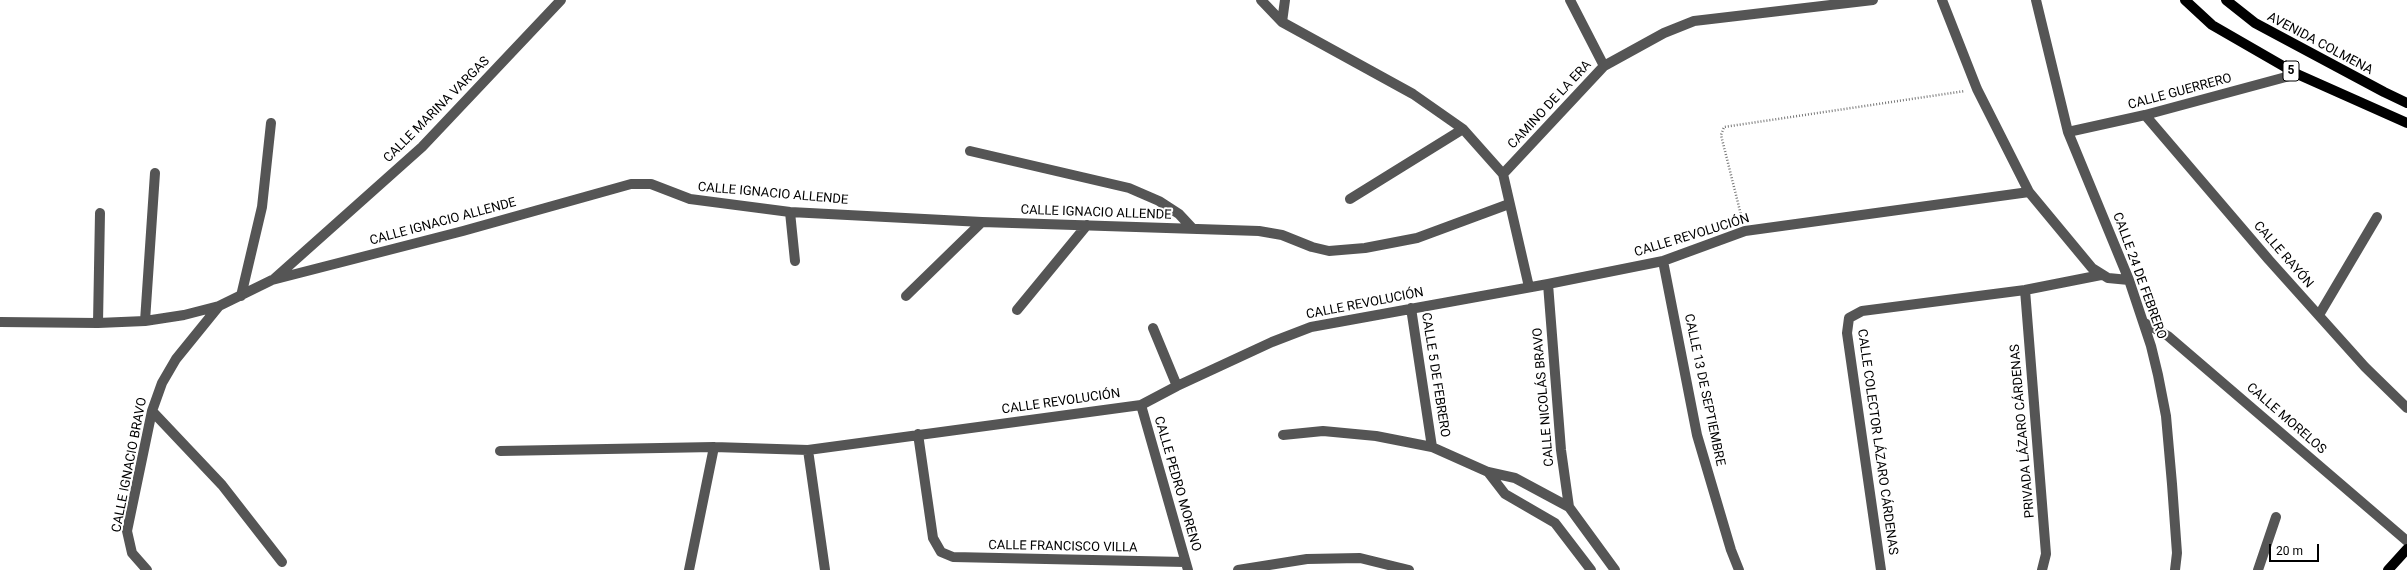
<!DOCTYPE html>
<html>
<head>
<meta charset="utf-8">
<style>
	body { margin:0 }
	#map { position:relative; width:2407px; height:570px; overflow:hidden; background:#fff; font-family:Roboto,sans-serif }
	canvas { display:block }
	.scale { position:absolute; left:2269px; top:544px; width:50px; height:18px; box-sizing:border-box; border:2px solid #000; border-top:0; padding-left:5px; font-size:12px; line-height:14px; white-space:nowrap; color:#000; -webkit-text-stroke:3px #fff; paint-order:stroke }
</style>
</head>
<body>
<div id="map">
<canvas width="2407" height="570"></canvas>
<div class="scale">20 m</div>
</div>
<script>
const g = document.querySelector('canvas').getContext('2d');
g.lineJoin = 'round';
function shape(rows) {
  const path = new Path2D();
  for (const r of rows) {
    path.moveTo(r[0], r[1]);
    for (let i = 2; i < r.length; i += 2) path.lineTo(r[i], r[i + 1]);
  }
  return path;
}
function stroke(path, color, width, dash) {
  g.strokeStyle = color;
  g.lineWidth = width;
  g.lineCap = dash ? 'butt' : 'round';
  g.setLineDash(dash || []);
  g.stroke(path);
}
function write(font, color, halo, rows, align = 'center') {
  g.font = font + ' Roboto,sans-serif';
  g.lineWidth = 4;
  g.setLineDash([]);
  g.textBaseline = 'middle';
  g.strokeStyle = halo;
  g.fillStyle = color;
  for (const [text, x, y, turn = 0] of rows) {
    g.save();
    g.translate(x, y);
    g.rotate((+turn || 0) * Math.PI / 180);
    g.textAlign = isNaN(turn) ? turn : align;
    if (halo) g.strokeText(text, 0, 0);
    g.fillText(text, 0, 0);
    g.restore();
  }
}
const path = shape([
	[1742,219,1721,135,1724,127,1965,91]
]);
const minor = shape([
	[1261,0,1282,22,1413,94,1463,129,1503,174],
	[1570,0,1604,66],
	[1942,0,1977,89,2029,192,2092,268,2108,278,2129,280],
	[2036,0,2068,132,2129,280,2151,346,2158,375,2166,416,2172,484,2177,553,2175,570],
	[1282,22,1285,0],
	[2145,115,2269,260,2365,367,2407,408],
	[2068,132,2145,115,2297,74],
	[970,151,1129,188,1159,201,1179,214,1193,229],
	[1503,174,1604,66,1664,33,1694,21,1873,0],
	[1503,174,1529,287],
	[1350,199,1463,129],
	[790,212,795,261],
	[1663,261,1697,435,1731,550,1739,570],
	[274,279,422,147,561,0],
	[1548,284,1561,450,1569,507],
	[2025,290,2046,554,2042,570],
	[241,296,262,207,271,123],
	[906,296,982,222],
	[1411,308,1432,447],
	[1017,310,1087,225],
	[2319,315,2377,217],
	[145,321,155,173],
	[0,322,98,323,145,321,184,315,219,306,272,280,463,231,631,184,651,184,690,199,790,212,982,222,1259,231,1282,235,1312,247,1329,251,1365,248,1417,238,1509,204],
	[2143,322,2168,336,2407,541],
	[98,323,100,213],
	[1153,328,1177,386],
	[1141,405,1188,570],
	[152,411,222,485,282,562],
	[918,434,933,538,941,552,953,557,1185,562],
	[1283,435,1323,431,1376,436,1432,447,1488,472,1515,478,1569,507,1615,570],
	[808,450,825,570],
	[500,451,714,447,808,450,1141,405,1177,386,1272,342,1311,327,1548,284,1663,261,1745,231,2029,192],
	[1488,472,1505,494,1555,523,1591,570],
	[147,570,132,553,127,531,152,411,162,383,176,359,219,306],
	[689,570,714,447],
	[1238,570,1307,559,1360,558,1409,570],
	[1881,570,1847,333,1849,318,1862,311,2025,290,2101,275],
	[2258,570,2276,517]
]);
const major = shape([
	[2185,0,2212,25,2297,74,2407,123],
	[2226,0,2255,23,2384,92,2407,103],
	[2388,570,2407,549]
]);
const shields = [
	[2291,71,16]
];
const shieldNames = [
	["5",2291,71]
];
const streetNames = [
	["AVENIDA COLMENA",2320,44,28],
	["CALLE GUERRERO",2180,92,-15],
	["CAMINO DE LA ERA",1550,105,-47],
	["CALLE MARINA VARGAS",437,110,-45],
	["CALLE IGNACIO ALLENDE",773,194,5],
	["CALLE IGNACIO ALLENDE",1096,213,2],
	["CALLE IGNACIO ALLENDE",443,222,-15],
	["CALLE REVOLUCIÓN",1692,236,-17],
	["CALLE RAYÓN",2283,255,49],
	["CALLE 24 DE FEBRERO",2139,276,70],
	["CALLE REVOLUCIÓN",1365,304,-11],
	["CALLE 5 DE FEBRERO",1435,375,81],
	["CALLE 13 DE SEPTIEMBRE",1704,390,78],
	["CALLE NICOLÁS BRAVO",1544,397,-95],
	["CALLE REVOLUCIÓN",1061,402,-8],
	["CALLE MORELOS",2286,419,41],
	["PRIVADA LÁZARO CÁRDENAS",2023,431,-95],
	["CALLE COLECTOR LÁZARO CÁRDENAS",1877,442,82],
	["CALLE IGNACIO BRAVO",130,465,-79],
	["CALLE PEDRO MORENO",1177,484,74],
	["CALLE FRANCISCO VILLA",1063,547,1]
];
stroke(path, '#777', 2.5, [1, 2]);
stroke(minor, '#555', 10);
stroke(major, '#000', 10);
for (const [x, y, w] of shields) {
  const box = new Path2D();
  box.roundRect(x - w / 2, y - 10, w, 20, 3);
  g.fillStyle = '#fff';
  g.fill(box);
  stroke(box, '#000', 1);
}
write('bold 12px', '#000', null, shieldNames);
write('13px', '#000', '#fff', streetNames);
</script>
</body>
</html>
